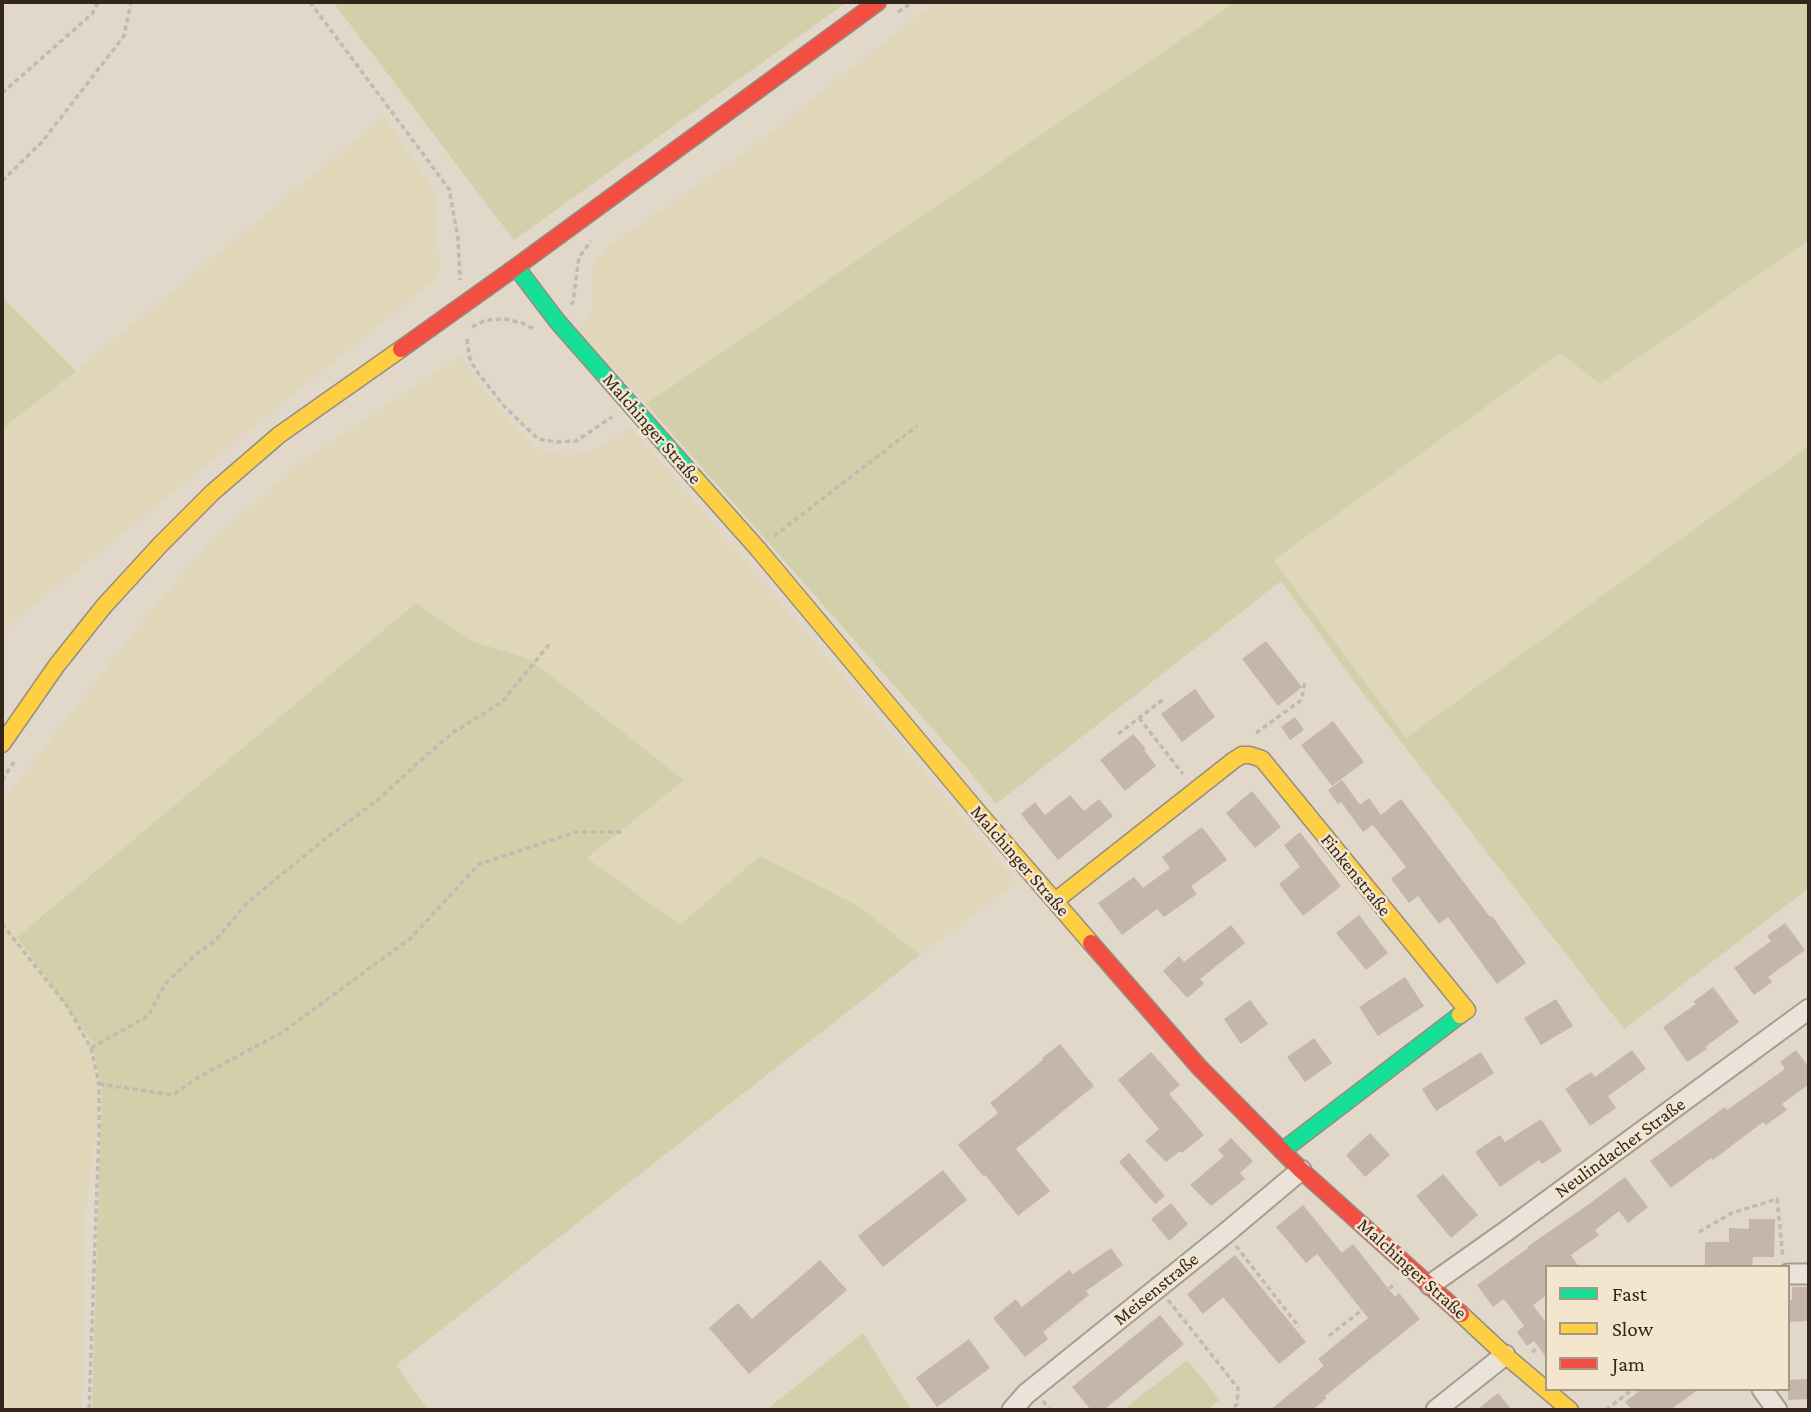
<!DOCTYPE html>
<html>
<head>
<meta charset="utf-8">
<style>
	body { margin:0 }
	#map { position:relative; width:1811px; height:1412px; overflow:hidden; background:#e1d8c9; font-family:"Crimson Pro",serif }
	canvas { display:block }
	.frame { position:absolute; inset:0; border:4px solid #33251c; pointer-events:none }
	.legend { position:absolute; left:1545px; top:1265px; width:245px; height:126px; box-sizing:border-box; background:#f3e5ce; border:2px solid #a69887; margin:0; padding:9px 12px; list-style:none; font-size:21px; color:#33251c }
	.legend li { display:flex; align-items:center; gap:14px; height:35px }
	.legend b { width:35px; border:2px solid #a69887 }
</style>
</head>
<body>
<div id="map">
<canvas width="1811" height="1412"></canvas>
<div class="frame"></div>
<ul class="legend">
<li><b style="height:9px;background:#16e098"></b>Fast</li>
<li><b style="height:9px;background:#ffcf43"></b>Slow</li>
<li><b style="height:9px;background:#f24e42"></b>Jam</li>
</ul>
</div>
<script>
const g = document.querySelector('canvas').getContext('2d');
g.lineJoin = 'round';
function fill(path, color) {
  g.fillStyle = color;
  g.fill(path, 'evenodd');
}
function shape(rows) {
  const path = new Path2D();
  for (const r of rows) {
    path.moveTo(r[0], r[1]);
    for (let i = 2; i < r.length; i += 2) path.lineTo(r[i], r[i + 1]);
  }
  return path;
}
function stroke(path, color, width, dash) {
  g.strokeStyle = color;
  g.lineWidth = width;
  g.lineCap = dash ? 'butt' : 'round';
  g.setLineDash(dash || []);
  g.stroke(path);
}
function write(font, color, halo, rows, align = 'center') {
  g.font = font + ' "Crimson Pro",serif';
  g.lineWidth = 5;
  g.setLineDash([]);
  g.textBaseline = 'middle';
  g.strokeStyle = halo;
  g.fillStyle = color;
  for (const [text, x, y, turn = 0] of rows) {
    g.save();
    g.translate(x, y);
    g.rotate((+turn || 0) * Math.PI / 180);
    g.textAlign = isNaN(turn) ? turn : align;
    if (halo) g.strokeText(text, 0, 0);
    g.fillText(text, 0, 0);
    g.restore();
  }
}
const farmland = shape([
	[938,2,1236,2,646,404,579,330,593,311,593,264,608,247,753,147,850,69],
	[384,117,437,196,439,276,2,631,2,429,76,371],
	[1809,240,1809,446,1406,739,1274,560,1560,353,1600,384],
	[461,356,499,410,537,449,567,456,599,448,631,427,1017,882,920,955,858,906,680,925,587,858,684,779,531,660,472,641,416,603,17,936,92,1042,100,1072,102,1086,83,1237,82,1410,2,1410,2,803,149,613,210,543,300,463]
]);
const green = shape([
	[333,2,847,2,514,240],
	[1236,2,1809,2,1809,240,1600,384,1560,353,1274,560,1406,738,1809,446,1809,888,1624,1029,1354,681,1281,581,996,804,967,768,646,404],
	[2,297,76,371,2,429],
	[416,603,472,641,531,660,684,780,587,858,680,925,760,856,858,906,920,955,396,1365,428,1410,92,1410,102,1086,92,1042,17,937],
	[863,1333,911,1410,766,1410],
	[1187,1360,1220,1400,1207,1410,1123,1410]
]);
const building = shape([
	[1266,641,1302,687,1278,706,1242,659],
	[1195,689,1215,717,1182,742,1161,714],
	[1295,717,1304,730,1290,740,1281,727],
	[1333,721,1364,762,1332,786,1301,745],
	[1133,734,1146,749,1144,750,1156,766,1125,791,1100,760],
	[1342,780,1360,805,1369,798,1381,815,1401,799,1490,917,1492,916,1526,963,1497,984,1448,917,1439,924,1418,896,1409,903,1391,879,1406,867,1373,825,1363,832,1341,802,1338,804,1328,790],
	[1252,791,1281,827,1255,848,1226,813],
	[1070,795,1084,811,1099,799,1113,816,1058,860,1021,814,1035,802,1045,815],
	[1202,827,1227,860,1191,886,1197,894,1164,917,1157,909,1122,935,1098,903,1134,877,1143,888,1170,868,1162,857],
	[1300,832,1341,886,1303,916,1279,884,1300,867,1284,845],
	[1359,915,1388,953,1366,970,1336,933],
	[1785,923,1805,950,1768,977,1772,982,1754,995,1734,968,1771,941,1767,936],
	[1231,925,1245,943,1200,979,1204,984,1187,998,1163,971,1179,956,1184,962],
	[1405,977,1424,1006,1378,1036,1359,1007],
	[1713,987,1739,1022,1705,1047,1707,1049,1687,1062,1663,1027,1696,1004,1693,1002],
	[1556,999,1573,1026,1541,1045,1524,1018],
	[1250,1000,1268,1024,1241,1044,1224,1019],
	[1314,1038,1332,1063,1305,1082,1287,1057],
	[1060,1044,1094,1086,1016,1149,1050,1191,1018,1216,985,1175,983,1176,958,1145,998,1113,990,1103,1043,1060,1042,1058],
	[1632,1050,1646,1069,1608,1096,1616,1108,1590,1126,1565,1089,1591,1072,1595,1077],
	[1796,1050,1809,1067,1809,1084,1782,1104,1787,1110,1766,1125,1763,1122,1713,1160,1711,1158,1671,1188,1650,1161,1725,1107,1727,1110,1785,1069,1780,1062],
	[1151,1052,1180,1085,1169,1094,1204,1135,1182,1153,1180,1151,1166,1162,1145,1141,1159,1129,1118,1080],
	[1481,1052,1494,1073,1436,1111,1422,1089],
	[1541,1119,1562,1151,1542,1164,1539,1160,1500,1187,1475,1152,1500,1135,1505,1142],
	[1370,1133,1390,1155,1365,1177,1346,1155],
	[1231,1138,1253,1161,1240,1173,1245,1179,1211,1206,1190,1185,1224,1156,1218,1150],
	[1129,1153,1165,1196,1155,1204,1119,1162],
	[943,1170,967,1200,883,1267,858,1236],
	[1443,1174,1478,1215,1451,1238,1416,1196],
	[1625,1177,1648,1207,1628,1223,1619,1211,1595,1230,1599,1235,1571,1255,1579,1267,1547,1267,1547,1295,1533,1305,1547,1324,1547,1358,1534,1341,1527,1346,1517,1332,1524,1326,1504,1299,1493,1307,1477,1285,1528,1248,1527,1247,1589,1204],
	[1171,1203,1188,1224,1169,1241,1151,1219],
	[1303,1205,1342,1253,1353,1244,1395,1297,1399,1293,1420,1319,1325,1396,1327,1398,1312,1410,1270,1410,1324,1366,1318,1359,1368,1318,1317,1254,1306,1263,1276,1227],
	[1749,1219,1775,1219,1774,1257,1753,1257,1752,1267,1705,1267,1705,1242,1729,1242,1729,1228,1749,1229],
	[1111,1248,1123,1265,1086,1291,1089,1295,1043,1332,1048,1339,1025,1357,993,1318,1016,1299,1022,1307,1069,1270,1073,1274],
	[1235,1255,1306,1342,1279,1364,1223,1297,1203,1314,1187,1294],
	[820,1260,847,1290,749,1374,709,1328,738,1303,752,1319],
	[1792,1287,1809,1287,1809,1321,1788,1322,1788,1300,1792,1300],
	[1160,1315,1184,1344,1104,1410,1091,1410,1072,1387],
	[969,1339,990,1368,937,1407,916,1378],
	[1809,1379,1809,1399,1788,1400,1788,1380],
	[1642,1389,1699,1389,1670,1410,1632,1410,1625,1402],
	[1498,1393,1512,1410,1477,1410]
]);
const path = shape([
	[310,2,449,189,458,238,460,280],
	[898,12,913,2],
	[2,93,92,14,98,2],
	[2,181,42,142,124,36,131,2],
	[571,305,573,302,579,257,591,241],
	[472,327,486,320,505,319,522,323,534,329],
	[467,339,469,356,475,369,504,406,538,439,557,442,576,441,612,417],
	[774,536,917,426],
	[1139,718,1183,774],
	[1256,733,1300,701,1302,698,1305,681],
	[1118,734,1165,698],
	[2,780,14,762],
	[2,924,67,1006,91,1048,99,1084,99,1132,89,1410],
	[91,1048,148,1016,165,984,194,956,216,940,247,903,325,839,379,799,412,768,452,733,502,702,551,642],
	[99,1084,173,1095,200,1076,283,1032,412,937,479,864,576,832,625,832],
	[1699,1232,1732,1213,1777,1199,1783,1258],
	[1236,1246,1299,1327],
	[1168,1300,1238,1388,1237,1404,1230,1410],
	[1329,1336,1396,1283],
	[1532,1352,1547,1341],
	[1043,1401,1050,1410],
	[1606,1410,1633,1389]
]);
const street = shape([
	[1788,1274,1809,1274],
	[1430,1285,1505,1232,1809,1009],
	[1762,1389,1777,1410],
	[1012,1410,1026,1394,1226,1233,1301,1170],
	[1436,1410,1505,1355]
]);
const fast = shape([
	[516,267,557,321,694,477],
	[1282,1151,1460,1015]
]);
const slow = shape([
	[694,477,758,549,977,811,1091,943],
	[2,744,57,665,104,606,160,545,213,492,279,435,401,349],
	[1055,901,1234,760,1242,755,1250,755,1262,759,1467,1010,1460,1015],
	[1461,1314,1505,1355,1570,1410]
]);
const jam = shape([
	[401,349,516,267,878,2],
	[1091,943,1199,1067,1301,1170,1461,1314]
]);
const streetNames = [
	["Malchinger Straße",652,429,49],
	["Malchinger Straße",1020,861,49],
	["Finkenstraße",1356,875,51],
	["Neulindacher Straße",1620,1148,-36],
	["Malchinger Straße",1412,1269,42],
	["Meisenstraße",1156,1289,-39]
];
fill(farmland, '#e0d6b9');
fill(green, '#d2cfab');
fill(building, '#c4b6aa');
stroke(street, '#a59d93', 23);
stroke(fast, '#958d82', 19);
stroke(slow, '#958d82', 19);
stroke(jam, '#958d82', 19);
stroke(path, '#c1bab2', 3.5, [5, 3.5]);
stroke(street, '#eae3da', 19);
stroke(fast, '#16e098', 16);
stroke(slow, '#ffcf43', 16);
stroke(jam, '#f24e42', 16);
write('19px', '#33251c', '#f3e5ce', streetNames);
</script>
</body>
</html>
